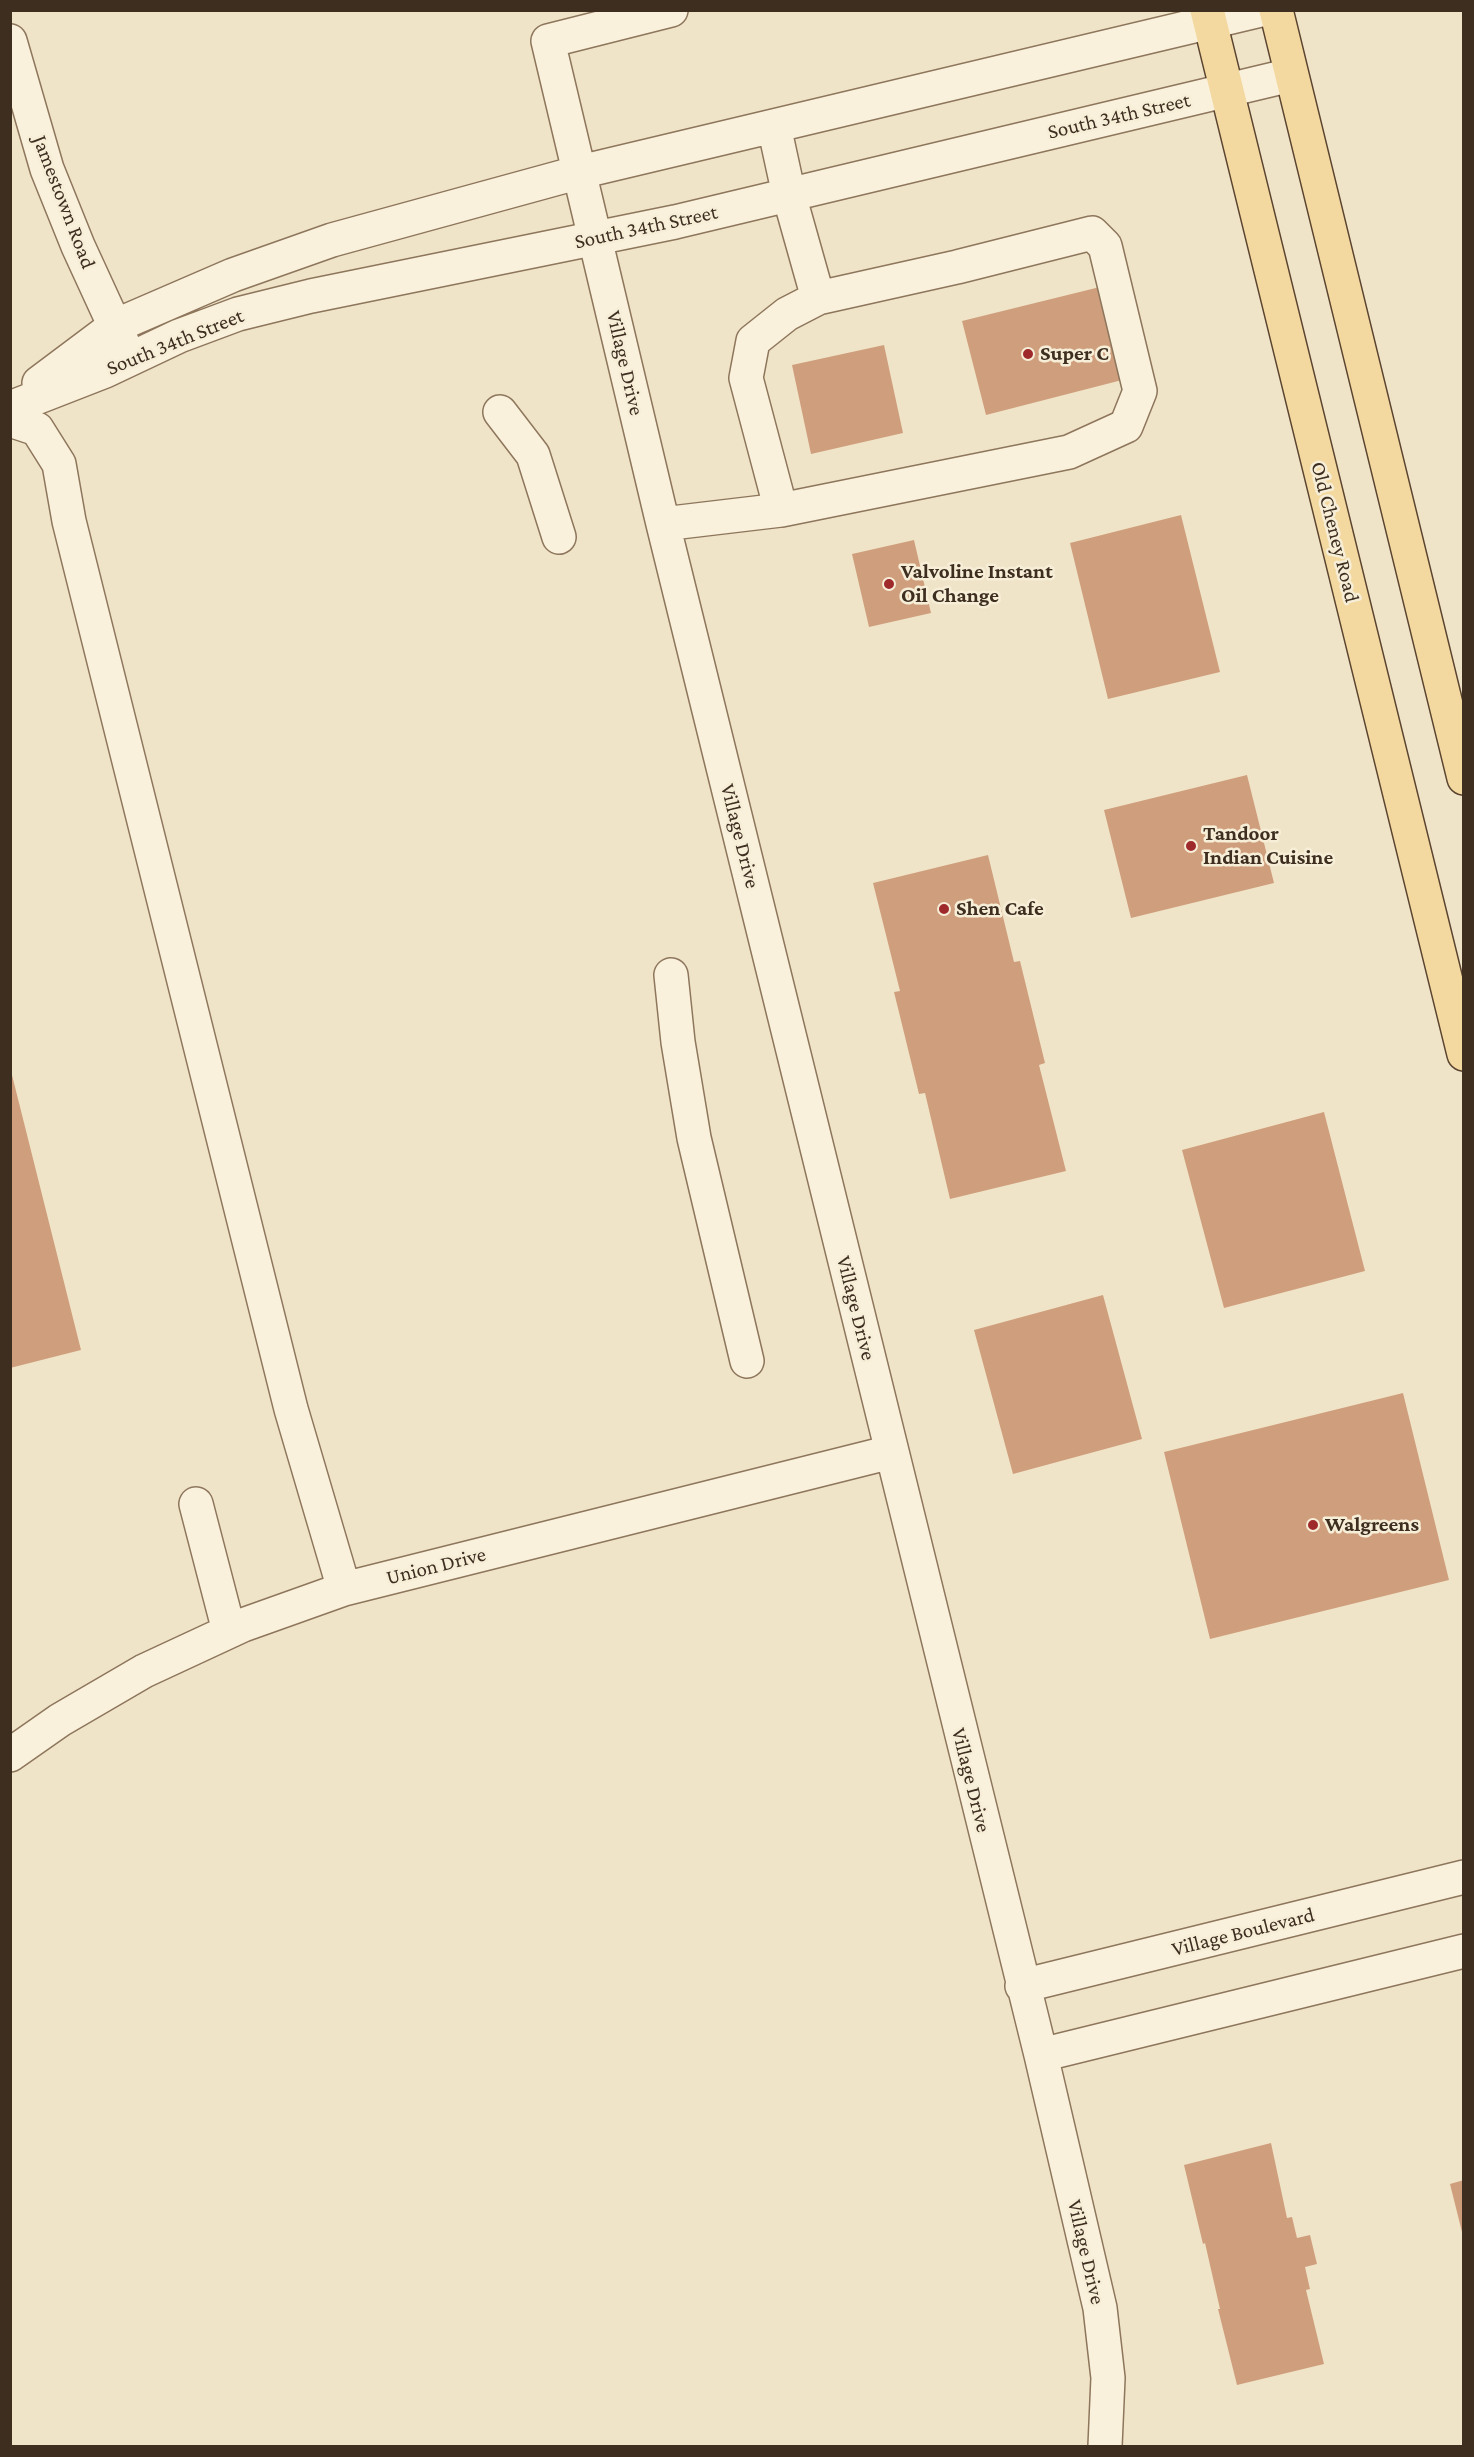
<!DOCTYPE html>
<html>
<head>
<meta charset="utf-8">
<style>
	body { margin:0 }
	#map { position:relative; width:1474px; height:2457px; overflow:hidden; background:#f0e4c8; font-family:"Crimson Pro",serif }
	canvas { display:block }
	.frame { position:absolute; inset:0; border:12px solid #3d2e20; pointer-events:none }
</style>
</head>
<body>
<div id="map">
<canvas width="1474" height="2457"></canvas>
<div class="frame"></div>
</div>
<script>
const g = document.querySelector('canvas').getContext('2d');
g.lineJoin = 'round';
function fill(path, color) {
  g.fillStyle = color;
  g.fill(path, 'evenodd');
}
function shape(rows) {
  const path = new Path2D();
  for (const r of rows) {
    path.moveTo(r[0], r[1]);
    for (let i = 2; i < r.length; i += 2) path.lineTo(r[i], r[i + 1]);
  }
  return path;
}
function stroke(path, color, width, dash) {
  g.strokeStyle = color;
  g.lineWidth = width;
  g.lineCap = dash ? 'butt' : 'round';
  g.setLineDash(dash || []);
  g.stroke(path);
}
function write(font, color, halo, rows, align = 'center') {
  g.font = font + ' "Crimson Pro",serif';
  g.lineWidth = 5;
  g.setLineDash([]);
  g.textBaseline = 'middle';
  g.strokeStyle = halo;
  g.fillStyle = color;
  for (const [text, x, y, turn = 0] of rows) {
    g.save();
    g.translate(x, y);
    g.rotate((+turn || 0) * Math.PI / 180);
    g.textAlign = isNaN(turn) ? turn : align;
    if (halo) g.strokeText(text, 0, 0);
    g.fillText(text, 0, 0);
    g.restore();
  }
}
const building = shape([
	[1104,286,1126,379,986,415,962,321],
	[884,345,903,433,811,454,792,365],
	[1181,515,1220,672,1108,699,1070,543],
	[914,540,931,613,869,627,852,554],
	[1247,775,1274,883,1131,918,1104,810],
	[988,855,1014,962,1020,961,1045,1063,1039,1065,1066,1171,950,1199,925,1093,919,1094,894,992,900,991,873,883],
	[10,1067,81,1350,10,1368],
	[1324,1112,1365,1271,1224,1308,1182,1150],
	[1103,1295,1142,1439,1013,1474,974,1330],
	[1403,1393,1449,1580,1210,1639,1164,1452],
	[1271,2143,1287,2218,1292,2217,1297,2238,1310,2235,1317,2264,1305,2267,1310,2289,1306,2290,1324,2364,1237,2385,1218,2309,1220,2309,1205,2243,1203,2244,1184,2165],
	[1464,2180,1464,2236,1463,2236,1450,2184]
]);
const minor = shape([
	[671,10,548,41,663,524,1041,2055,1100,2308,1108,2378,1105,2446],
	[10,41,47,169,78,246,124,346],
	[39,383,115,326,233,275,332,240,580,172,1261,10],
	[10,408,105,371,179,336,238,314,311,296,675,222,1291,75],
	[500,412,533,455,559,537],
	[10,420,37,429,59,464,69,521,291,1409,344,1589],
	[781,510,1069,452,1126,426,1140,391,1105,246,1092,233,957,267,818,298],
	[663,524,781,510,746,378,753,341,787,314,818,298,789,195,774,126],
	[671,975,678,1042,694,1138,747,1361],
	[196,1504,229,1631],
	[10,1755,60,1720,144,1671,243,1625,344,1589,891,1452],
	[1022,1986,1464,1877],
	[1041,2055,1464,1951]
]);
const major = shape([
	[1207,10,1464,1054],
	[1276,10,1464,778]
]);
const markers = [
	[1028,354,6,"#9e2a2b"],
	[889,584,6,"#9e2a2b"],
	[1191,846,6,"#9e2a2b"],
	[944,909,6,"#9e2a2b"],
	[1313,1525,6,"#9e2a2b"]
];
const streetNames = [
	["South 34th Street",1119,116,-13],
	["Jamestown Road",64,202,69],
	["South 34th Street",646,227,-12],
	["South 34th Street",175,342,-22],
	["Village Drive",625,363,77],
	["Old Cheney Road",1335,532,76],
	["Village Drive",740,836,76],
	["Village Drive",856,1308,76],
	["Union Drive",436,1566,-14],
	["Village Drive",971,1780,76],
	["Village Boulevard",1243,1932,-14],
	["Village Drive",1086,2252,77]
];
const poiNames = [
	["Super C",1040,354],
	["Valvoline Instant",901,572],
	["Oil Change",901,596],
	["Tandoor",1203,834],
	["Indian Cuisine",1203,858],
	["Shen Cafe",956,909],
	["Walgreens",1325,1525]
];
fill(building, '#cf9f7d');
stroke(minor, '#8d765c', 36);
stroke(major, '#5b4430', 36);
stroke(minor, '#faf1dc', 33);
stroke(major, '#f3d9a0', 33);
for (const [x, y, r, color] of markers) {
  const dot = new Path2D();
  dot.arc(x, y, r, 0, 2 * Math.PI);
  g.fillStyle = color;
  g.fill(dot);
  stroke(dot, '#f7eed8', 2);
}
write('21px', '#3d2e20', '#f7eed8', streetNames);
write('bold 21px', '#3d2e20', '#f7eed8', poiNames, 'left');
</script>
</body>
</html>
